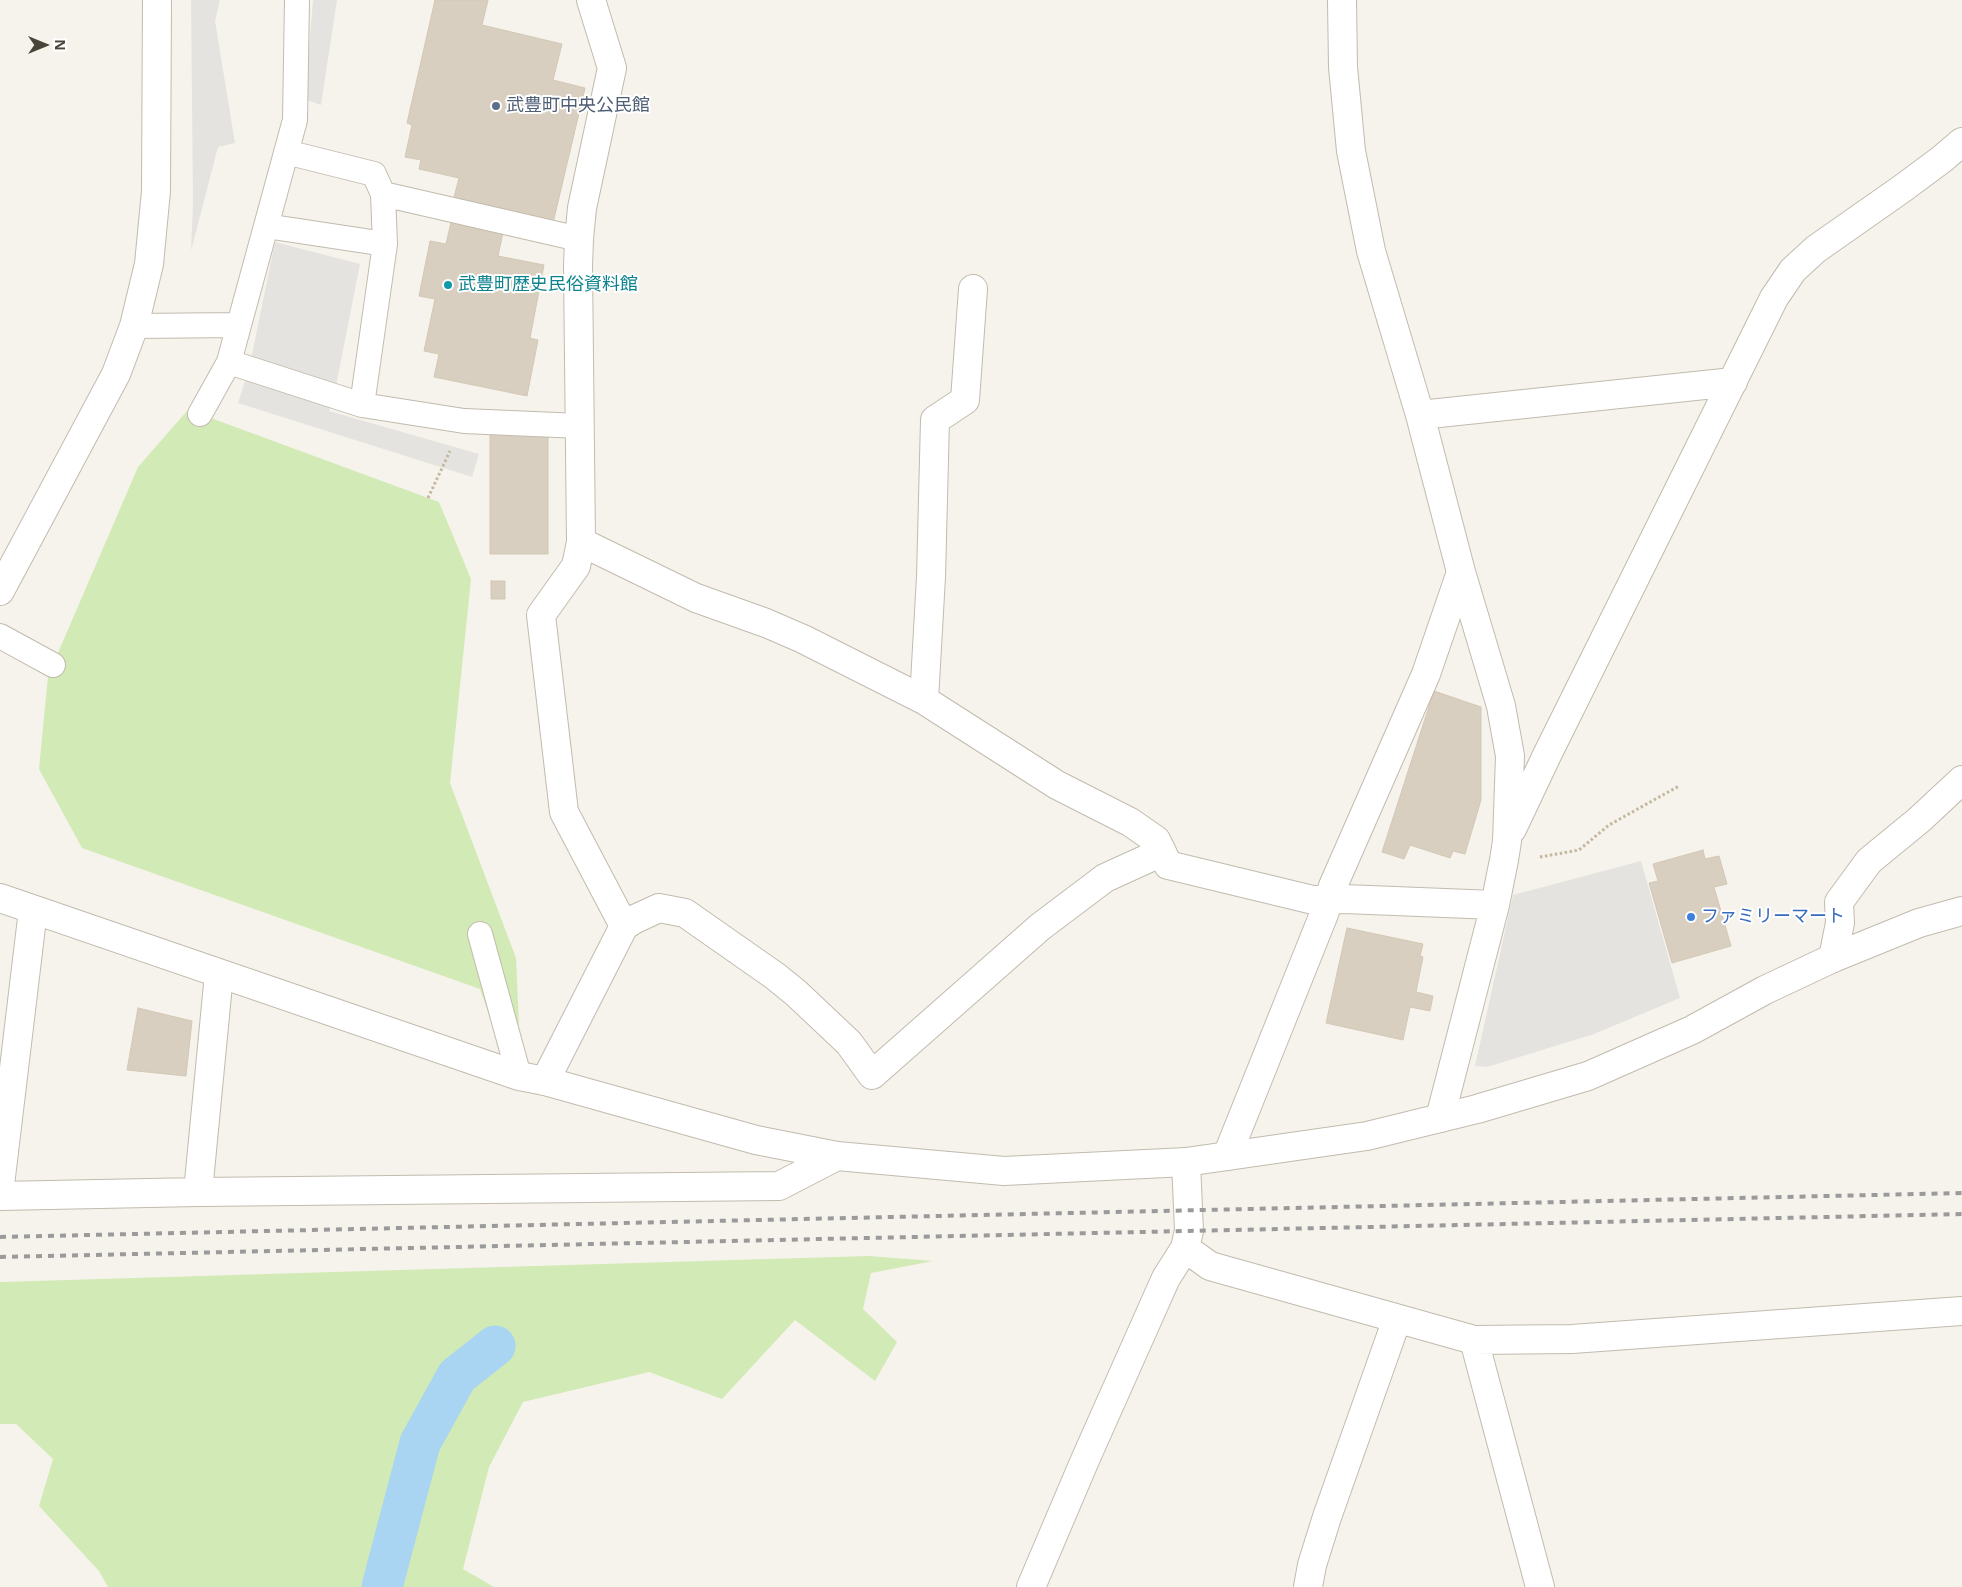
<!DOCTYPE html>
<html>
<head>
<meta charset="utf-8">
<style>
	body { margin:0 }
	#map { position:relative; width:1962px; height:1587px; overflow:hidden; background:#f6f3ec; font-family:"Open Sans",sans-serif }
	canvas { display:block }
	.north { position:absolute; left:20px; top:20px; width:50px; height:50px; -webkit-text-stroke:4px #fff; paint-order:stroke; rotate:90deg; font-size:14px; font-weight:700; line-height:20px; text-align:center; color:#4b4439 }
	.north::after { content:''; display:block; margin:auto; width:18px; height:22px; background:#4b4439; clip-path:polygon(50% 0,100% 100%,50% 72%,0 100%) }
</style>
</head>
<body>
<div id="map">
<canvas width="1962" height="1587"></canvas>
<div class="north">N</div>
</div>
<script>
const g = document.querySelector('canvas').getContext('2d');
g.lineJoin = 'round';
function fill(path, color) {
  g.fillStyle = color;
  g.fill(path, 'evenodd');
}
function shape(rows) {
  const path = new Path2D();
  for (const r of rows) {
    path.moveTo(r[0], r[1]);
    for (let i = 2; i < r.length; i += 2) path.lineTo(r[i], r[i + 1]);
  }
  return path;
}
function stroke(path, color, width, dash) {
  g.strokeStyle = color;
  g.lineWidth = width;
  g.lineCap = dash ? 'butt' : 'round';
  g.setLineDash(dash || []);
  g.stroke(path);
}
function write(font, color, halo, rows, align = 'center') {
  g.font = font + ' "Open Sans","Noto Sans JP",sans-serif';
  g.lineWidth = 4;
  g.setLineDash([]);
  g.textBaseline = 'middle';
  g.strokeStyle = halo;
  g.fillStyle = color;
  for (const [text, x, y, turn = 0] of rows) {
    g.save();
    g.translate(x, y);
    g.rotate((+turn || 0) * Math.PI / 180);
    g.textAlign = isNaN(turn) ? turn : align;
    if (halo) g.strokeText(text, 0, 0);
    g.fillText(text, 0, 0);
    g.restore();
  }
}
const green = shape([
	[187,411,200,414,439,502,471,579,450,783,516,958,519,1026,491,1020,480,989,82,848,39,769,48,676,138,467],
	[869,1256,933,1261,871,1273,863,1309,897,1342,875,1381,795,1320,722,1399,649,1372,523,1402,489,1467,463,1569,494,1587,108,1587,99,1571,39,1506,53,1459,16,1424,0,1424,0,1282]
]);
const parking = shape([
	[191,0,220,0,215,21,235,143,218,147,191,251,193,204],
	[313,0,337,0,321,105,305,99],
	[275,242,360,264,334,396,329,411,479,454,472,477,238,403,249,369],
	[1641,861,1680,998,1594,1034,1487,1067,1475,1066,1513,895]
]);
const canal = shape([
	[382,1587,420,1443,457,1376,495,1346]
]);
const building = shape([
	[435,0,488,0,482,25,562,44,553,80,585,88,553,223,453,201,459,178,419,169,421,160,405,157,412,125,407,123,435,0],
	[452,218,504,228,498,256,544,265,530,338,538,340,527,396,434,377,439,354,424,351,435,299,419,296,430,241,446,244,452,218],
	[490,432,548,432,548,554,490,554,490,432],
	[491,581,505,581,505,599,491,599,491,581],
	[1434,691,1481,707,1481,800,1465,854,1453,851,1450,858,1410,845,1404,859,1382,852,1434,691],
	[1703,850,1705,859,1719,856,1727,884,1714,887,1731,946,1672,963,1649,883,1658,881,1653,864,1703,850],
	[1347,928,1423,944,1420,956,1423,957,1416,992,1433,996,1430,1011,1410,1007,1403,1040,1326,1023,1347,928],
	[138,1008,192,1021,186,1076,127,1070,138,1008]
]);
const path = shape([
	[428,498,450,451],
	[1540,857,1579,850,1609,825,1679,786]
]);
const service = shape([
	[286,152,374,174,383,194,385,244],
	[383,194,579,239],
	[266,226,385,244,362,405],
	[239,325,229,362,362,405,464,421,580,426],
	[134,326,239,325,295,120,297,0],
	[200,414,229,362],
	[0,636,53,665],
	[480,934,519,1076]
]);
const minor = shape([
	[1342,0,1343,67,1351,151,1371,251,1420,415,1461,572,1501,706,1510,756,1507,841,1504,860,1495,905,1440,1118],
	[1420,415,1733,382],
	[581,542,696,598,766,623,803,639,924,700,1057,785,1130,822,1156,840,1162,852],
	[924,700,931,577,935,420,965,400,973,289],
	[1512,829,1547,755,1774,298,1793,270,1816,249,1903,188,1942,159,1962,142],
	[624,926,635,919,659,908,685,913,775,976,796,993,849,1043,872,1075,1040,927,1105,878,1162,852,1168,865,1313,900,1344,899,1495,905],
	[1833,958,1840,923,1839,902,1869,861,1919,820,1962,780],
	[545,1081,624,926,564,812,541,615,576,566,581,542,578,266,579,239,582,208,612,68,591,0],
	[1227,1156,1324,914,1333,886,1426,674,1461,572],
	[0,1185,33,910],
	[198,1192,219,974],
	[0,1196,198,1192,779,1186,837,1156],
	[1185,1248,1210,1266,1474,1340,1572,1339,1962,1311],
	[1474,1340,1540,1587],
	[1031,1587,1085,1460,1166,1278,1185,1248,1189,1231,1186,1162],
	[1308,1587,1312,1565,1327,1517,1397,1319]
]);
const tertiary = shape([
	[0,591,116,374,134,326,149,264,156,191,157,0],
	[0,898,519,1076,545,1081,756,1140,837,1156,1004,1171,1186,1162,1367,1136,1477,1109,1588,1076,1692,1030,1765,990,1833,958,1919,923,1962,911]
]);
const rail = shape([
	[0,1237,1962,1193],
	[0,1257,1962,1214]
]);
const markers = [
	[496,106,5,"#5c6f8a"],
	[448,285,5,"#0f9aa8"],
	[1691,917,5,"#3f7fe0"]
];
const serviceNames = [
	["武豊町中央公民館",506,106]
];
const cultureNames = [
	["武豊町歴史民俗資料館",458,285]
];
const shopNames = [
	["ファミリーマート",1701,917]
];
fill(green, '#d2eab5');
fill(parking, '#e5e3e0');
stroke(canal, '#a9d4f2', 41);
fill(building, '#d8cfc1');
stroke(building, '#d3c7b4', 1);
stroke(service, '#c2bbae', 26);
stroke(minor, '#c2bbae', 30);
stroke(tertiary, '#c2bbae', 30);
stroke(path, '#c4b79f', 3, [2.5, 2.5]);
stroke(service, '#fff', 24);
stroke(minor, '#fff', 28);
stroke(tertiary, '#fff', 28);
stroke(rail, '#9a9a9a', 4, [6, 6]);
for (const [x, y, r, color] of markers) {
  const dot = new Path2D();
  dot.arc(x, y, r, 0, 2 * Math.PI);
  g.fillStyle = color;
  g.fill(dot);
  stroke(dot, '#fff', 2);
}
write('18px', '#4e5e75', '#fff', serviceNames, 'left');
write('18px', '#0d838f', '#fff', cultureNames, 'left');
write('18px', '#366cbe', '#fff', shopNames, 'left');
</script>
</body>
</html>
